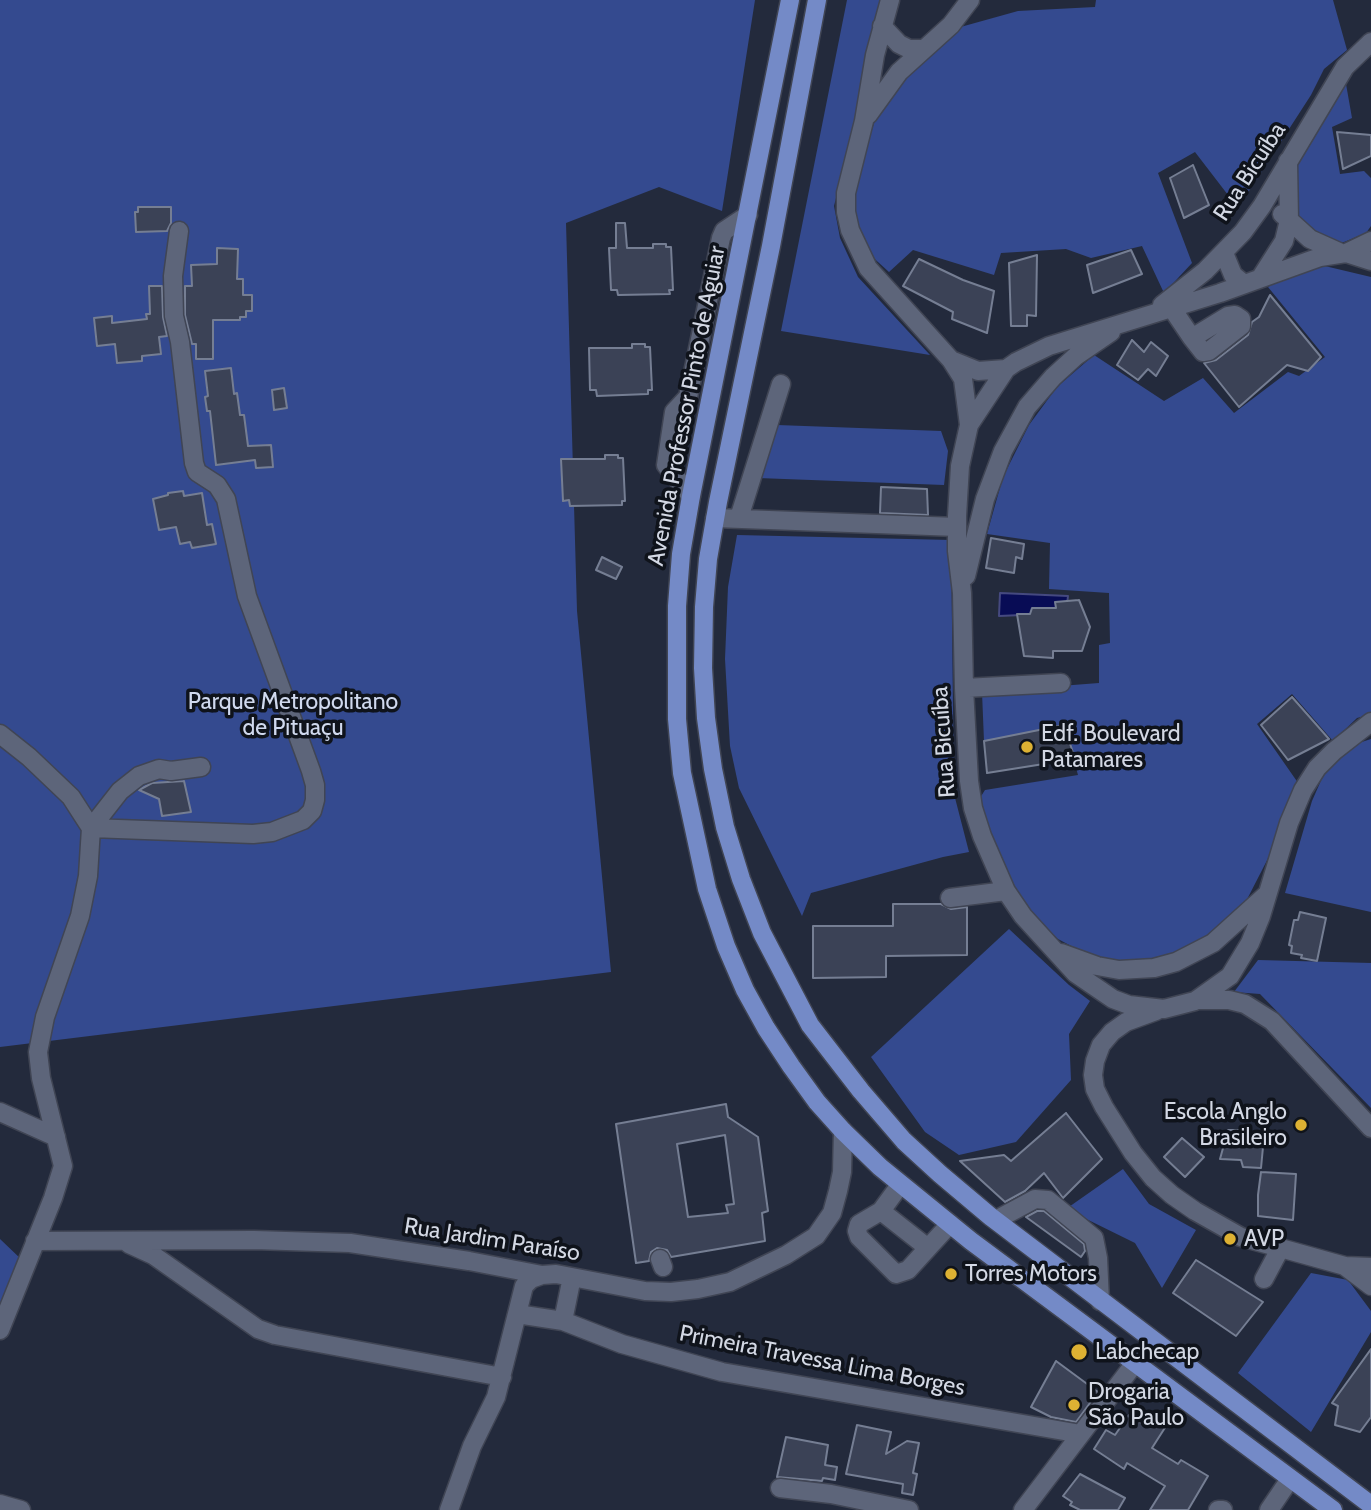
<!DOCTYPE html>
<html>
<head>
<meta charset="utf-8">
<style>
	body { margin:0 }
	canvas { display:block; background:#232a3c }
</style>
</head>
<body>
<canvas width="1371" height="1510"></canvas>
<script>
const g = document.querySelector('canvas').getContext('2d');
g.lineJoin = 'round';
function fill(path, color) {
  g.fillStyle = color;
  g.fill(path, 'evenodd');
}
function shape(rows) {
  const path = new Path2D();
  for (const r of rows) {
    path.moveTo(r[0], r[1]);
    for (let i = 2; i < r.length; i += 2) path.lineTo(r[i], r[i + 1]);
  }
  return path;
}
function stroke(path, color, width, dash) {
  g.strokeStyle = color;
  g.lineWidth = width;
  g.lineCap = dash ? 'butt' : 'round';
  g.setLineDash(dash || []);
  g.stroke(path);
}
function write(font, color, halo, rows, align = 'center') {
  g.font = font + ' Cabin,sans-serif';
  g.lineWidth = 7;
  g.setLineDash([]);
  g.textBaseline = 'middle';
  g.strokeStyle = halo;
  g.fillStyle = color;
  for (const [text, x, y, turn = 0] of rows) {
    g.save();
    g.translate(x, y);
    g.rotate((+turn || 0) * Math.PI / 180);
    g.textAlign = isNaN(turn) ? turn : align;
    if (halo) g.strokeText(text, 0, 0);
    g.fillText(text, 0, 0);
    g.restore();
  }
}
const green = shape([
	[0,0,755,0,722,211,659,187,566,223,577,611,611,972,0,1047],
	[847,0,885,0,834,206,840,238,858,277,930,355,781,331],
	[1096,0,1333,0,1347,50,1324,69,1311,95,1238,208,1195,152,1158,173,1192,263,1164,293,1142,246,1091,258,1066,249,1001,253,994,275,913,250,889,272,867,252,849,205,890,71,957,28,1018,11,1095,7],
	[1346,84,1352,118,1332,127,1340,174,1364,171,1371,178,1371,226,1366,233,1344,242,1326,242,1303,227,1290,201,1290,167],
	[1308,262,1371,277,1371,714,1357,718,1333,741,1292,694,1257,724,1303,790,1239,915,1169,962,1131,965,1090,956,1058,939,1007,901,973,809,985,790,1078,775,1064,725,984,741,982,692,1099,683,1099,645,1110,643,1109,593,1049,589,1050,543,987,534,1003,477,1029,425,1057,387,1094,355,1164,401,1203,378,1234,413,1288,372,1299,376,1325,357,1268,287],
	[777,425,941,431,948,451,944,485,758,478],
	[737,535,951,540,954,794,969,852,943,857,811,893,802,916,739,788,730,746,725,659,728,587],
	[1371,739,1371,912,1285,893,1312,801,1334,751],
	[1009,929,1069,985,1090,1001,1069,1034,1071,1080,1016,1142,959,1155,925,1132,871,1057],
	[1258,960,1371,963,1371,1108,1260,994,1234,992],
	[1123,1169,1149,1204,1196,1230,1162,1288,1135,1243,1066,1209],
	[0,1239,22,1260,0,1320],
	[1311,1273,1348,1280,1371,1311,1371,1332,1311,1432,1238,1373]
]);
const water = shape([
	[1000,593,1068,596,1066,613,999,616,1000,593]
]);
const building = shape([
	[1337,132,1371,135,1371,156,1343,169,1337,132],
	[1193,165,1209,205,1184,218,1170,178,1193,165],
	[138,207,171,207,171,223,167,231,136,232,135,212,138,212,138,207],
	[616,223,625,223,627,248,653,248,653,244,666,244,666,247,671,247,673,290,669,290,670,294,618,295,617,290,611,290,609,248,616,248,616,223],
	[217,248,238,249,237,279,243,279,243,295,252,295,252,311,246,311,246,317,240,317,240,320,213,320,213,359,196,359,196,344,192,344,185,315,185,286,192,286,191,265,217,264,217,248],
	[1131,250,1142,274,1093,293,1087,265,1131,250],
	[1037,255,1036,316,1027,315,1027,326,1011,326,1009,263,1037,255],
	[919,259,963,280,994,291,987,333,952,319,953,312,903,286,919,259],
	[149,286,162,286,163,317,167,336,159,337,161,354,142,356,142,361,117,363,115,344,97,346,94,318,112,316,112,323,147,319,146,314,150,314,149,286],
	[1270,295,1321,357,1308,371,1287,365,1239,407,1204,363,1216,360,1248,335,1252,322,1259,317,1270,295],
	[1132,340,1144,352,1151,342,1168,356,1156,376,1148,369,1138,380,1117,365,1132,340],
	[632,344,645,344,645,347,650,347,652,390,648,390,648,394,597,396,596,390,590,390,589,348,632,348,632,344],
	[231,368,234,394,237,393,240,415,244,415,248,446,271,445,273,467,256,468,255,460,216,465,210,411,207,411,205,397,208,396,205,371,231,368],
	[284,388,287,408,274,410,272,390,284,388],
	[605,455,618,455,618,458,623,458,625,501,622,501,622,505,570,506,569,500,563,501,561,459,605,459,605,455],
	[881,487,927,489,928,515,880,513,881,487],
	[183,491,184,496,202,493,207,525,212,524,216,544,192,548,190,542,180,544,176,527,159,530,153,499,168,495,168,493,183,491],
	[991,538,1024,544,1022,559,1016,557,1014,573,986,568,991,538],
	[602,557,622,567,616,579,596,570,602,557],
	[1079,600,1090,627,1082,651,1053,651,1053,658,1024,656,1017,614,1030,614,1032,608,1056,608,1055,602,1079,600],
	[1292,697,1329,739,1288,760,1261,725,1292,697],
	[1064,725,1075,759,987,773,984,741,1064,725],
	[184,781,191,812,162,816,159,799,139,790,152,783,184,781],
	[893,904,941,904,951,909,967,907,967,955,886,956,886,977,813,978,813,926,893,926,893,904],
	[1300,912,1326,918,1317,961,1301,958,1302,955,1291,953,1292,946,1289,945,1294,920,1298,920,1300,912],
	[726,1104,728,1117,758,1137,768,1211,762,1213,765,1241,671,1257,667,1250,657,1248,651,1252,649,1261,636,1263,616,1124,726,1104],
	[725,1135,734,1204,726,1205,728,1213,688,1217,677,1144,725,1135],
	[1066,1113,1102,1159,1063,1198,1044,1173,1025,1191,1005,1202,960,1161,1004,1155,1011,1161,1066,1113],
	[1228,1130,1247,1130,1245,1135,1251,1137,1251,1145,1263,1147,1261,1168,1243,1167,1241,1160,1220,1159,1228,1130],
	[1182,1138,1204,1157,1185,1177,1164,1157,1182,1138],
	[1261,1172,1296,1174,1293,1220,1258,1216,1258,1195,1261,1172],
	[1037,1211,1044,1211,1084,1244,1085,1251,1081,1257,1026,1217,1037,1211],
	[1196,1260,1263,1302,1236,1336,1173,1293,1196,1260],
	[1371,1349,1371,1417,1360,1432,1335,1425,1338,1406,1332,1403,1371,1349],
	[1056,1361,1098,1392,1076,1422,1051,1417,1031,1407,1056,1361],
	[1148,1412,1168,1423,1152,1448,1178,1464,1181,1460,1208,1476,1188,1510,1150,1510,1165,1486,1127,1463,1124,1469,1094,1449,1106,1430,1115,1435,1129,1415,1141,1423,1148,1412],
	[857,1425,891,1432,886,1454,907,1441,919,1443,913,1473,917,1474,913,1495,902,1493,903,1484,846,1474,857,1425],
	[786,1437,828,1445,825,1465,837,1467,835,1480,823,1478,822,1481,777,1477,786,1437],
	[1080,1474,1125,1498,1118,1510,1080,1510,1070,1505,1072,1502,1063,1496,1080,1474]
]);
const minor = shape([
	[890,0,875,55,864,121,846,193,846,212,850,230,868,268,951,360,963,379,969,425],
	[882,26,899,44,909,49,923,49],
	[868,115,899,72,951,25,970,0],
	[1288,161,1289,220,1310,239,1339,252],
	[1224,253,1233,275,1244,284],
	[1346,253,1371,241],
	[1371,261,1346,253,1320,257,1220,293,1049,346,1016,362,1006,369,969,425,960,466,957,516,957,551,962,593,964,688,969,781,973,808,982,836,1006,891,1023,916,1075,973,1113,999,1129,1005,1164,1009,1195,1001,1230,976,1250,943,1261,916,1289,823,1303,790,1317,768,1334,751,1371,722],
	[1261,277,1284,241,1289,220,1282,214],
	[1162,305,1205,271,1243,232,1262,206,1345,67,1371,42],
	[1171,307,1192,338,1203,352,1209,351,1241,326,1241,319,1235,315,1228,316,1192,338],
	[951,360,978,371,1006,369],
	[691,496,666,465,674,412,688,397,721,238,724,231,748,215],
	[715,518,957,527],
	[739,518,781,384],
	[966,576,985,499,1003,451,1027,407,1053,377,1076,356,1111,332],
	[964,688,1061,683],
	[0,734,29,757,71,797,91,828,88,876,80,916,45,1017,38,1052,41,1078,63,1166,53,1198,0,1330],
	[91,828,253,834,272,832,303,820,312,811,315,800,315,785,311,771,247,596,226,499,217,485,197,472,194,463,180,342,174,316,173,276,179,231],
	[91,828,120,791,139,776,159,769,171,771,201,767],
	[950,898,1006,891],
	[1061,953,1097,966,1119,970,1154,968,1176,962,1213,943,1265,896],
	[1199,1000,1229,1000,1245,1004,1272,1021,1371,1128],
	[1156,1011,1126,1022,1112,1032,1101,1045,1095,1061,1093,1075,1095,1089,1104,1107,1133,1153,1153,1178,1172,1195,1195,1211,1241,1237,1345,1266,1371,1267],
	[0,1112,56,1137],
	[900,1185,881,1211,928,1248,950,1224],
	[881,1211,859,1224,857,1231,859,1237,896,1274,908,1270,928,1248],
	[996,1220,1035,1199,1048,1200,1094,1238,1098,1258,1100,1301],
	[35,1241,254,1240,350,1243,469,1261,542,1275,556,1274,645,1291,671,1292,698,1289,730,1282,786,1255,816,1236,832,1213,838,1191,842,1172,843,1131],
	[129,1244,153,1255,258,1329,275,1335,502,1377],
	[660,1259,663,1267],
	[1346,1267,1371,1286],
	[1264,1279,1280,1249],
	[517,1314,563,1321,622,1344,722,1372,1081,1434],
	[563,1321,572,1277],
	[780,1488,831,1494,909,1510],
	[0,1504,21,1510],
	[449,1510,472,1446,496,1397,524,1286,531,1279,542,1275],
	[1023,1510,1135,1363],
	[1218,1510,1223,1510],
	[1269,1510,1290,1479]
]);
const major = shape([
	[790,0,691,496,681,554,677,606,677,719,682,773,707,889,726,946,745,990,766,1028,791,1066,817,1102,843,1131,880,1167,971,1241,1333,1510],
	[817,0,771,246,718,502,708,559,704,607,703,668,706,718,713,769,725,827,741,879,762,933,810,1025,861,1091,904,1141,940,1174,991,1217,1371,1505]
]);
const markers = [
	[1027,747,7,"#ddb133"],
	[1301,1125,7,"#ddb133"],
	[1230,1239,7,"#ddb133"],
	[951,1274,7,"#ddb133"],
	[1079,1352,9,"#ddb133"],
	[1074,1405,7,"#ddb133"]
];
const streetNames = [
	["Rua Bicuíba",1250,172,-57],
	["Avenida Professor Pinto de Aguiar",687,406,-79],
	["Rua Bicuíba",944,742,-94],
	["Rua Jardim Paraíso",492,1240,9],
	["Primeira Travessa Lima Borges",822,1361,11]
];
const parkNames = [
	["Parque Metropolitano",293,702],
	["de Pituaçu",293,728]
];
const poiNames = [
	["Edf. Boulevard",1041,734],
	["Patamares",1041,760],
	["Escola Anglo",1287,1112,"right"],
	["Brasileiro",1287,1138,"right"],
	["AVP",1244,1239],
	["Torres Motors",965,1274],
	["Labchecap",1095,1352],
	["Drogaria",1088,1392],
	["São Paulo",1088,1418]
];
fill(green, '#344a8f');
fill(water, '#080c55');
stroke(water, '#454980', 2);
fill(building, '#3b4256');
stroke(building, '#757e93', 2);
stroke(minor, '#404554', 21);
stroke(major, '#404554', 21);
stroke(minor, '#5d657a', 18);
stroke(major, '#748ac7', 18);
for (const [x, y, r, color] of markers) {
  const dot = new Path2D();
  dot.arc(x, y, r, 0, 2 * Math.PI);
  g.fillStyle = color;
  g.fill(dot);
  stroke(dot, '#0f131b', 2.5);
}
write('23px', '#d3d8e4', '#0f131b', streetNames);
write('23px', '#d0d9ee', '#0f131b', parkNames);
write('23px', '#d3d8e4', '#0f131b', poiNames, 'left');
</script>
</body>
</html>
